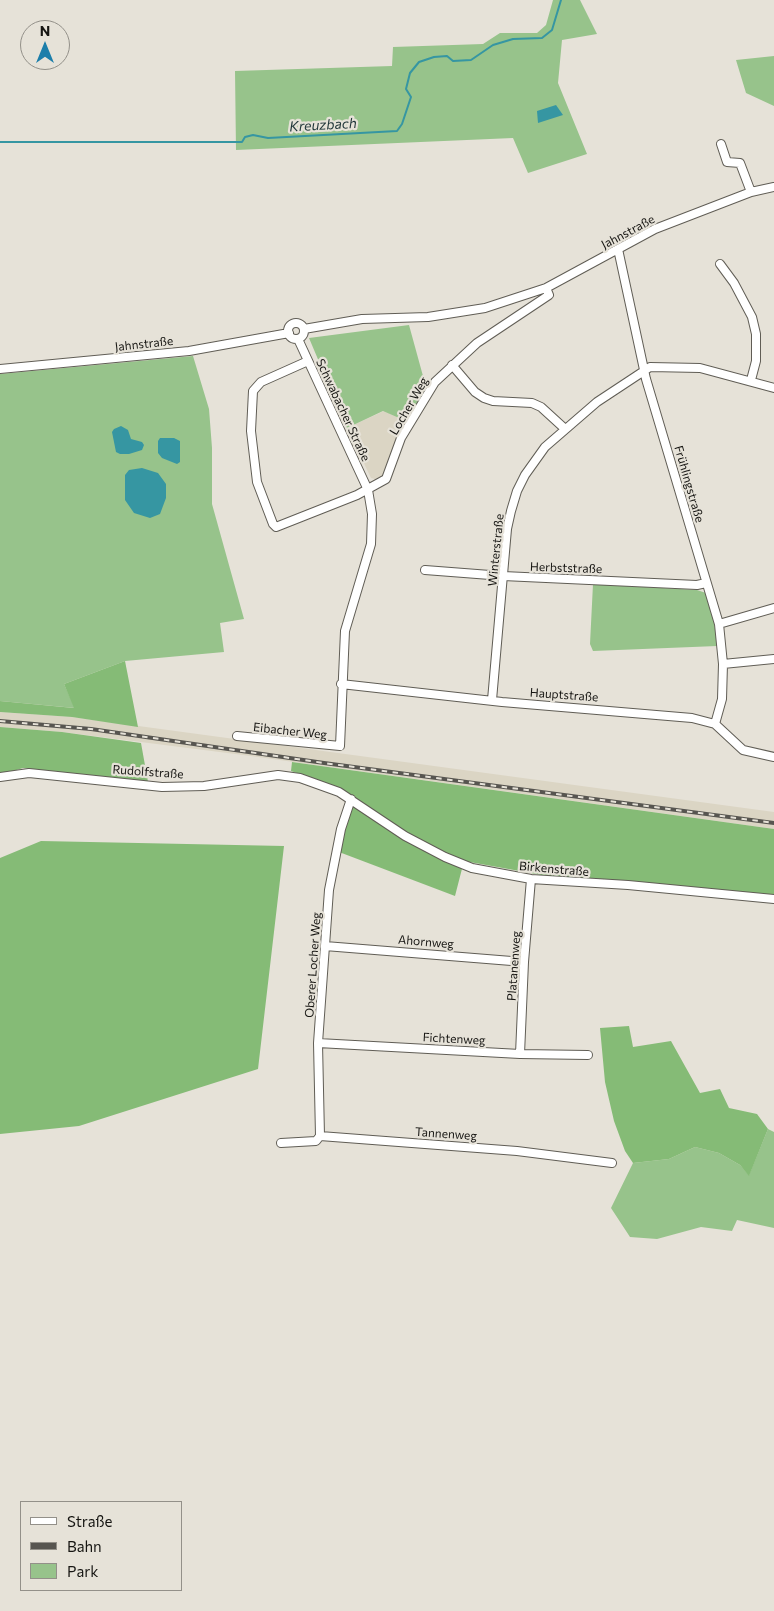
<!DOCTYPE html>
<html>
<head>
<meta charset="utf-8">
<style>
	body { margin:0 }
	#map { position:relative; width:774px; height:1611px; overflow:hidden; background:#e6e2d8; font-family:Commissioner,sans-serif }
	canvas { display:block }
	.legend { position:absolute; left:20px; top:1501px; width:162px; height:90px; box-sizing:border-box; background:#e6e2d8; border:1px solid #939089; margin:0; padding:6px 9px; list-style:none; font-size:15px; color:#161512 }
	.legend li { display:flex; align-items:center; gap:10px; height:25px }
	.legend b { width:25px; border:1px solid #939089 }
	.north { position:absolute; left:20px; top:20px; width:50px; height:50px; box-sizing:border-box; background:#e6e2d8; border:1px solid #939089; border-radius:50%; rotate:0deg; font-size:14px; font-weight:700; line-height:20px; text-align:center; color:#161512 }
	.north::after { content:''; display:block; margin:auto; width:18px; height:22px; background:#1c7eaa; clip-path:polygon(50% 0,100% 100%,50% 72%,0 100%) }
</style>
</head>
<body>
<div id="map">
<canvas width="774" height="1611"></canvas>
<ul class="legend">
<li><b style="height:6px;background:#fff"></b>Straße</li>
<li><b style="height:6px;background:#575550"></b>Bahn</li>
<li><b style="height:14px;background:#97c38b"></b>Park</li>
</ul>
<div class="north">N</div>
</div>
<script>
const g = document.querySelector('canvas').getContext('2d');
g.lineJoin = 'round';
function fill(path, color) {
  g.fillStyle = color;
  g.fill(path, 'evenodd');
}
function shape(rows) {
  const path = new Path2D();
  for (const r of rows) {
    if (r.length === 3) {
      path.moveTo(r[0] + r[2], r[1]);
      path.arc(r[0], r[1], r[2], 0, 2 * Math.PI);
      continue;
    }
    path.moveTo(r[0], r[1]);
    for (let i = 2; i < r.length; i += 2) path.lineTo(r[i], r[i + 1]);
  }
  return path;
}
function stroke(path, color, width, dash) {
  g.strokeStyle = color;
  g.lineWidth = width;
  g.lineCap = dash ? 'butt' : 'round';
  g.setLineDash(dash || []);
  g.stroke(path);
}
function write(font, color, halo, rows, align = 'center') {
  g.font = font + ' Commissioner,sans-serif';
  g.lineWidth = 4.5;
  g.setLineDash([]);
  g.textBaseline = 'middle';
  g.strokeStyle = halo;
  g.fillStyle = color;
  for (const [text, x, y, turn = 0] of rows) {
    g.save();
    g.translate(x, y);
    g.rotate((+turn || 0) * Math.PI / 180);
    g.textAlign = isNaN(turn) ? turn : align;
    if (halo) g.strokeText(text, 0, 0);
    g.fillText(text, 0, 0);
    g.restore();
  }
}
const built = shape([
	[384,411,406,421,397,438,386,475,378,480,371,478,347,428],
	[0,712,72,717,774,812,774,829,251,756,62,732,0,727]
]);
const green = shape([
	[553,0,580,0,597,34,562,40,558,83,587,154,528,173,513,138,236,150,235,71,392,66,393,47,483,44,500,33,537,33,546,25],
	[774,56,774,106,746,93,736,60],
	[409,325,426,387,406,421,383,411,347,428,309,338],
	[193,356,209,409,212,448,212,504,244,619,220,623,224,652,125,661,64,684,75,708,0,701,0,374],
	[593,584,697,590,706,593,713,612,717,646,593,651,590,644],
	[768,1129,774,1132,774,1228,737,1220,732,1231,701,1227,657,1239,630,1237,611,1208,633,1163,669,1159,695,1147,719,1153,740,1165,749,1175]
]);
const forest = shape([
	[125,661,138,727,72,717,0,712,0,701,74,708,64,684],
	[0,727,62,732,141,743,148,782,23,768,0,775],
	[292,762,774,829,774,898,564,879,464,861,455,896,339,852,353,798,340,788,291,771],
	[41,841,284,846,258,1069,79,1126,0,1134,0,858],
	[629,1026,633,1047,671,1041,700,1093,720,1089,729,1108,757,1114,768,1129,749,1176,740,1165,719,1153,695,1147,669,1159,633,1163,625,1151,614,1121,605,1082,600,1028]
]);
const water = shape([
	[556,105,563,115,538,123,537,111],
	[121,426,128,430,131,439,142,442,144,445,142,450,129,454,120,454,116,452,112,432,114,429],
	[160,438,174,438,180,441,180,462,177,464,162,458,158,453,158,441],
	[142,468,158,473,166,484,166,498,160,514,150,518,134,513,125,500,125,475,129,470]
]);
const stream = shape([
	[0,142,242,142,245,137,253,135,268,138,397,131,402,124,411,97,406,89,410,73,419,62,434,57,447,56,453,61,471,60,493,45,513,39,542,38,552,30,561,0]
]);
const minor = shape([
	[721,144,727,162,740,163,751,192],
	[618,249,646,379,719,624,723,664,722,699,715,724],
	[720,264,734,283,752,317,756,334,756,361,751,380],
	[296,331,8],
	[304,329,362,319,428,317,485,308,546,288,655,229,751,192,774,187],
	[308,361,261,382,253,391,251,431,257,482,273,524,276,527,357,495,386,479,401,438,435,382,477,343,549,295,546,288],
	[452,365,475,392,484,398,493,401,532,403,541,407,564,428],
	[0,369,189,351,289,333],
	[425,570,503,576,697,585,706,583],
	[719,624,774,608],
	[723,664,774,659],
	[341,684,502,702,692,718,715,724,743,750,774,757],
	[492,700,507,529,511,511,517,491,525,475,545,447,597,402,650,367,700,368,774,388],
	[237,736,340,746,345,631,371,544,372,514,368,490,298,339],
	[0,777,29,773,162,787,204,786,278,775,300,778,339,792,405,836,445,857,472,868,531,879,628,885,774,899],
	[325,946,524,962],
	[318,1043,520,1054,588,1055],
	[520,1054,524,962,531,879],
	[320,1136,318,1043,329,890,341,829,351,799],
	[281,1143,316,1141,320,1136,517,1151,612,1163]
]);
const rail = shape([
	[0,721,91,729,324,763,774,823]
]);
const streetNames = [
	["Jahnstraße",628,232,-28],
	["Jahnstraße",144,344,-6],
	["Locher Weg",409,406,-60],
	["Schwabacher Straße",343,410,65],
	["Frühlingstraße",689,484,74],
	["Winterstraße",496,550,-84],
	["Herbststraße",566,568,2],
	["Hauptstraße",564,695,4],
	["Eibacher Weg",290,731,6],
	["Rudolfstraße",148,772,4],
	["Birkenstraße",554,869,5],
	["Ahornweg",426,942,5],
	["Oberer Locher Weg",313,965,-86],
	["Platanenweg",514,966,-86],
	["Fichtenweg",454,1039,3],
	["Tannenweg",446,1134,4]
];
const waterNames = [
	["Kreuzbach",323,125,-3]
];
fill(built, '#dbd5c4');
fill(green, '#97c38b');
fill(forest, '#85bb76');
fill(water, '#3696a2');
stroke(stream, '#3696a2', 2);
stroke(minor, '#605d55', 10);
stroke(minor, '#fff', 8);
stroke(rail, '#575550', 4);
stroke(rail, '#e6e2d8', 2, [5.5]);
write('12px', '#161512', '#e6e2d8', streetNames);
write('italic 14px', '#1f3538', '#e6e2d8', waterNames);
</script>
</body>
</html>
